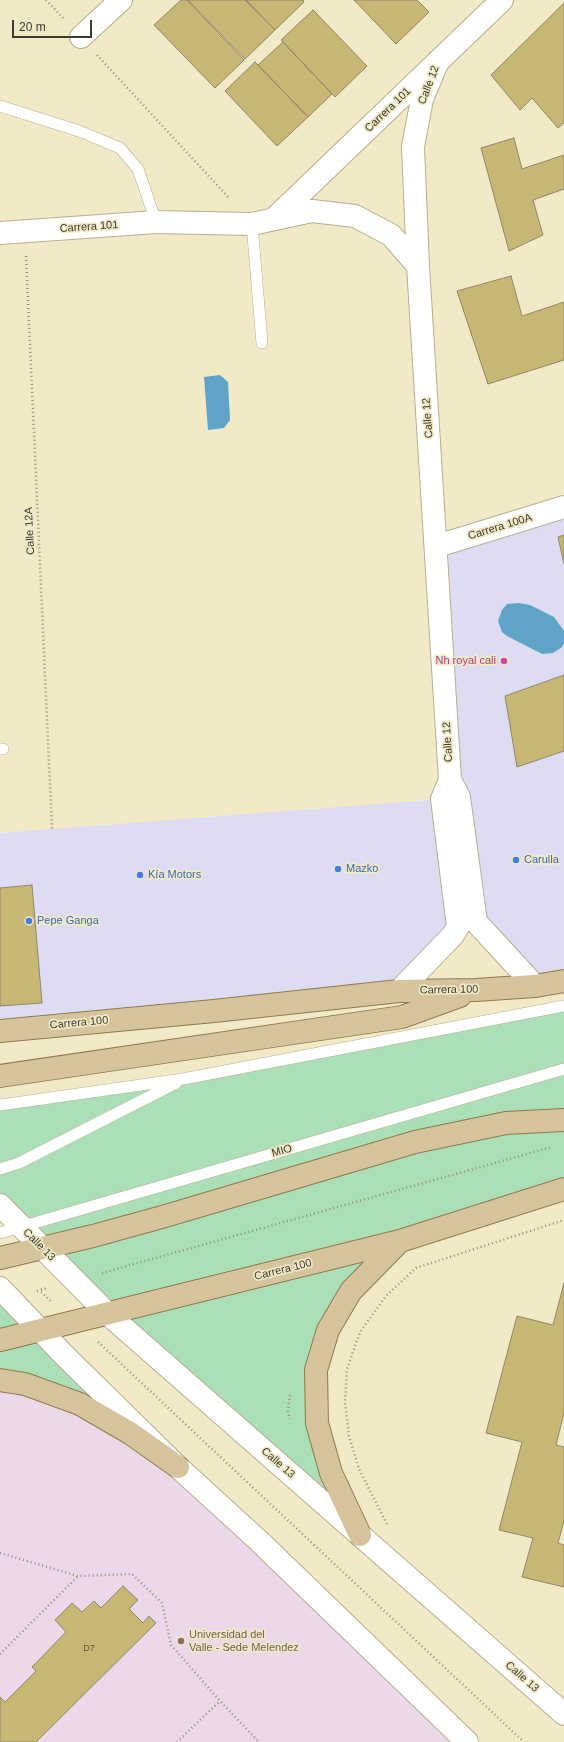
<!DOCTYPE html>
<html>
<head>
<meta charset="utf-8">
<style>
	body { margin:0 }
	#map { position:relative; width:564px; height:1742px; overflow:hidden; background:#f2e9c7; font-family:Helvetica,sans-serif }
	canvas { display:block }
	.scale { position:absolute; left:12px; top:20px; width:80px; height:18px; box-sizing:border-box; border:2px solid #3f3c2e; border-top:0; padding-left:5px; font-size:12px; line-height:14px; white-space:nowrap; color:#3f3c2e; -webkit-text-stroke:3px #f2e9c7; paint-order:stroke }
</style>
</head>
<body>
<div id="map">
<canvas width="564" height="1742"></canvas>
<div class="scale">20 m</div>
</div>
<script>
const g = document.querySelector('canvas').getContext('2d');
g.lineJoin = 'round';
function fill(path, color) {
  g.fillStyle = color;
  g.fill(path, 'evenodd');
}
function shape(rows) {
  const path = new Path2D();
  for (const r of rows) {
    path.moveTo(r[0], r[1]);
    for (let i = 2; i < r.length; i += 2) path.lineTo(r[i], r[i + 1]);
  }
  return path;
}
function stroke(path, color, width, dash) {
  g.strokeStyle = color;
  g.lineWidth = width;
  g.lineCap = dash ? 'butt' : 'round';
  g.setLineDash(dash || []);
  g.stroke(path);
}
function write(font, color, halo, rows, align = 'center') {
  g.font = font + ' Helvetica,sans-serif';
  g.lineWidth = 3.5;
  g.setLineDash([]);
  g.textBaseline = 'middle';
  g.strokeStyle = halo;
  g.fillStyle = color;
  for (const [text, x, y, turn = 0] of rows) {
    g.save();
    g.translate(x, y);
    g.rotate((+turn || 0) * Math.PI / 180);
    g.textAlign = isNaN(turn) ? turn : align;
    if (halo) g.strokeText(text, 0, 0);
    g.fillText(text, 0, 0);
    g.restore();
  }
}
const commercial = shape([
	[564,507,564,981,535,986,476,922,437,546],
	[442,799,458,927,399,991,0,1031,0,833]
]);
const education = shape([
	[0,1380,130,1433,467,1742,0,1742]
]);
const green = shape([
	[564,1006,564,1189,400,1241,328,1330,317,1423,360,1535,0,1205,0,1105,183,1079],
	[0,1288,130,1433,0,1380]
]);
const water = shape([
	[220,375,228,382,230,420,224,428,208,430,204,377],
	[519,603,530,605,554,617,564,631,564,643,562,647,553,653,542,654,507,636,502,632,498,621,502,610,507,604]
]);
const building = shape([
	[181,0,187,0,244,60,215,88,154,25,181,0],
	[188,0,245,0,275,30,245,59,188,0],
	[246,0,303,0,304,2,275,30,246,0],
	[354,0,417,0,429,12,396,44,354,0],
	[564,3,564,123,558,128,532,98,520,110,491,75,564,3],
	[313,10,367,66,335,97,281,40,313,10],
	[283,42,332,94,308,117,258,65,283,42],
	[255,62,308,117,277,146,225,91,255,62],
	[514,138,522,169,564,155,564,189,533,200,543,235,509,251,481,148,514,138],
	[511,276,522,316,564,302,564,360,488,384,457,291,511,276],
	[564,535,564,564,558,537,564,535],
	[564,675,564,751,517,767,505,696,564,675],
	[32,885,42,1003,0,1006,0,888,32,885],
	[564,1283,564,1413,556,1445,564,1447,564,1521,558,1543,564,1545,564,1587,522,1577,533,1538,499,1530,522,1442,486,1433,517,1316,553,1325,564,1283],
	[123,1586,138,1600,129,1609,143,1623,149,1616,156,1623,36,1742,0,1742,0,1697,5,1702,36,1671,32,1667,66,1632,55,1620,72,1603,82,1612,94,1601,101,1608,123,1586]
]);
const path = shape([
	[46,0,64,19],
	[97,55,229,198],
	[26,256,52,829],
	[102,1273,552,1147],
	[37,1291,47,1288],
	[41,1292,52,1302],
	[98,1342,524,1742],
	[290,1395,288,1411,290,1419],
	[387,1524,359,1469,349,1436,345,1402,347,1369,360,1332,386,1296,416,1268,564,1220],
	[0,1553,78,1576,132,1574,162,1603,171,1645,220,1701,259,1742],
	[0,1654,78,1576],
	[177,1742,220,1701]
]);
const lane = shape([
	[0,106,79,131,120,148,138,169,156,222],
	[252,224,262,343],
	[0,749,3,749],
	[0,1105,183,1079,564,1006],
	[0,1169,19,1163,176,1083],
	[0,1233,564,1069]
]);
const street = shape([
	[81,37,121,0],
	[438,61,422,99,413,147,418,266,450,780,459,797,476,922,535,986],
	[274,219,502,0],
	[0,233,156,222,252,224,312,211,355,216,391,235,418,266],
	[437,546,564,507],
	[399,991,453,935,458,927,442,799,450,780]
]);
const secondary = shape([
	[0,1205,109,1315,564,1714],
	[0,1288,65,1356,178,1467,259,1541,467,1742]
]);
const primary = shape([
	[0,1031,214,1011,399,991,476,990,535,986,564,981],
	[0,1076,402,1017,460,996],
	[0,1258,93,1236,162,1217,415,1142,506,1123,564,1120],
	[0,1340,400,1241,564,1189],
	[0,1380,25,1384,80,1404,130,1433,178,1467],
	[360,1535,331,1473,317,1423,316,1370,328,1330,351,1291,400,1241]
]);
const markers = [
	[504,661,4,"#d1479c"],
	[516,860,4,"#3f7fe0"],
	[338,869,4,"#3f7fe0"],
	[140,875,4,"#3f7fe0"],
	[29,921,4,"#3f7fe0"],
	[181,1641,4,"#8d6e63"]
];
const numberNames = [
	["D7",89,1649]
];
const streetNames = [
	["Calle 12",429,85,-69],
	["Carrera 101",388,110,-44],
	["Carrera 101",89,227,-4],
	["Calle 12",428,418,-94],
	["Carrera 100A",500,527,-17],
	["Calle 12A",30,531,-93],
	["Calle 12",448,742,-93],
	["Carrera 100",449,990,-1],
	["Carrera 100",79,1023,-5],
	["MIO",282,1151,-16],
	["Calle 13",39,1245,45],
	["Carrera 100",283,1270,-14],
	["Calle 13",278,1463,41],
	["Calle 13",522,1677,41]
];
const hotelNames = [
	["Nh royal cali",496,661]
];
const shopNames = [
	["Carulla",524,860],
	["Mazko",346,869],
	["Kía Motors",148,875],
	["Pepe Ganga",37,921]
];
const educationNames = [
	["Universidad del",189,1635],
	["Valle - Sede Melendez",189,1648]
];
fill(commercial, '#dedcf2');
fill(education, '#ebd8e8');
fill(green, '#aadfb8');
fill(water, '#5fa3c7');
fill(building, '#c7b775');
stroke(building, '#8f8767', 1);
stroke(lane, '#b8af8f', 12);
stroke(street, '#b8af8f', 24);
stroke(secondary, '#b8af8f', 24);
stroke(primary, '#907a4c', 24);
stroke(path, '#958f78', 2.5, [1, 3]);
stroke(lane, '#fff', 11);
stroke(street, '#fff', 22);
stroke(secondary, '#fff', 22);
stroke(primary, '#d6c49d', 22);
for (const [x, y, r, color] of markers) {
  const dot = new Path2D();
  dot.arc(x, y, r, 0, 2 * Math.PI);
  g.fillStyle = color;
  g.fill(dot);
  stroke(dot, '#f2e9c7', 1.5);
}
write('9px', '#615b40', null, numberNames);
write('11px', '#3f3c2e', '#f2e9c7', streetNames);
write('11px', '#b23c85', '#f2e9c7', hotelNames, 'right');
write('11px', '#366cbe', '#f2e9c7', shopNames, 'left');
write('11px', '#785e54', '#f2e9c7', educationNames, 'left');
</script>
</body>
</html>
